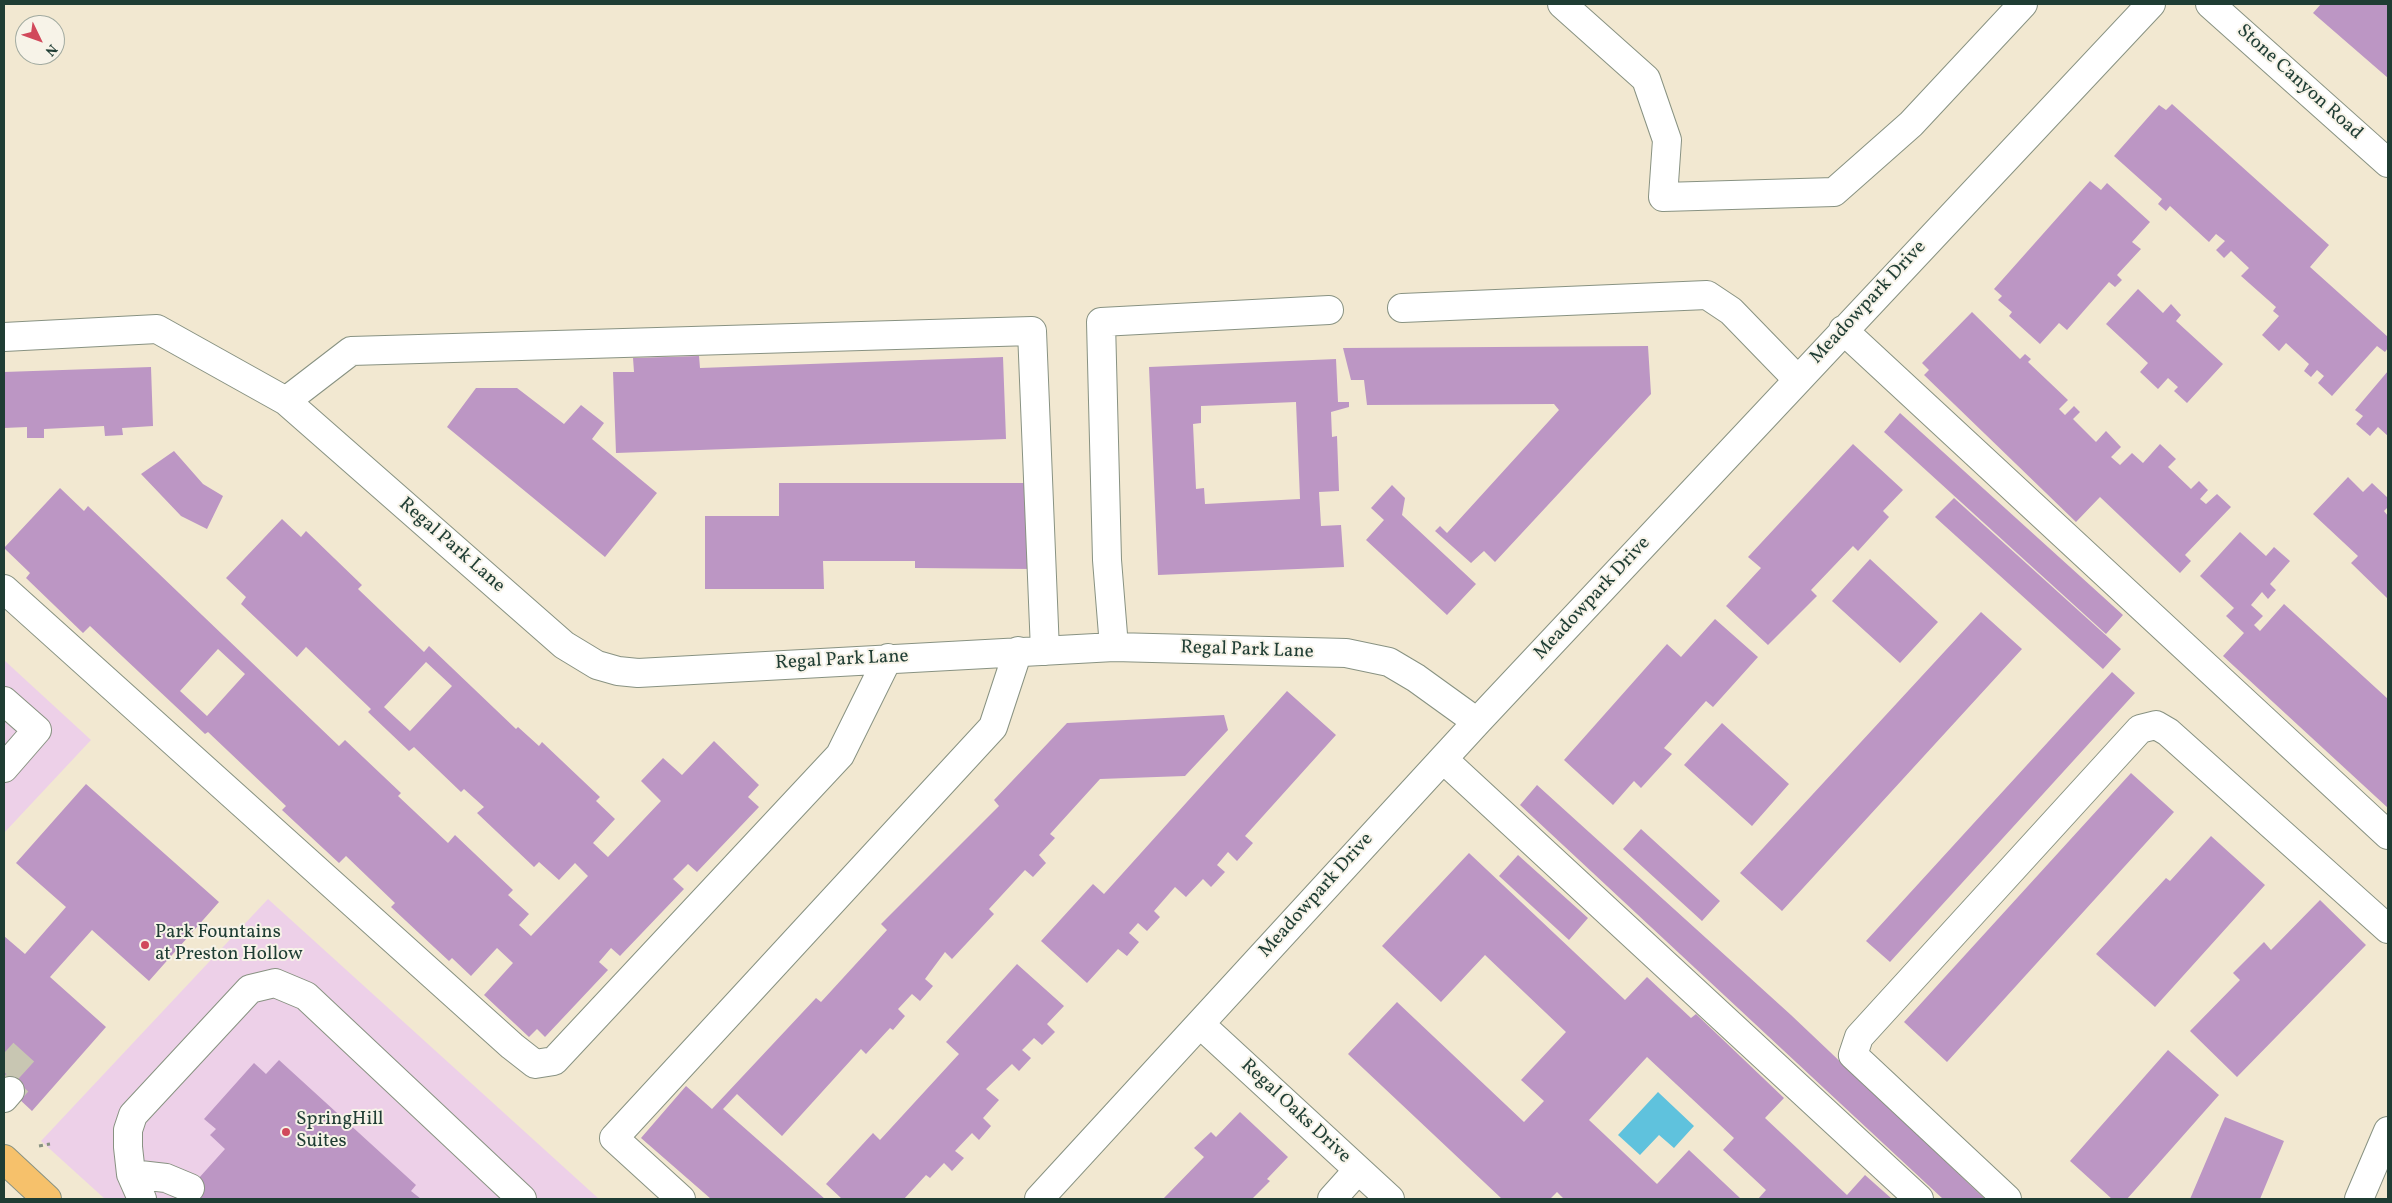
<!DOCTYPE html>
<html>
<head>
<meta charset="utf-8">
<style>
	body { margin:0 }
	#map { position:relative; width:2392px; height:1203px; overflow:hidden; background:#f2e8d1; font-family:Vollkorn,serif }
	canvas { display:block }
	.frame { position:absolute; inset:0; border:5px solid #1f3d34; pointer-events:none }
	.north { position:absolute; left:15px; top:15px; width:50px; height:50px; box-sizing:border-box; background:#f7f3e8; border:1px solid #a1aaa0; border-radius:50%; rotate:132deg; font-size:14px; font-weight:700; line-height:20px; text-align:center; color:#1f3d34 }
	.north::after { content:''; display:block; margin:auto; width:18px; height:22px; background:#d1495b; clip-path:polygon(50% 0,100% 100%,50% 72%,0 100%) }
</style>
</head>
<body>
<div id="map">
<canvas width="2392" height="1203"></canvas>
<div class="frame"></div>
<div class="north">N</div>
</div>
<script>
const g = document.querySelector('canvas').getContext('2d');
g.lineJoin = 'round';
function fill(path, color) {
  g.fillStyle = color;
  g.fill(path, 'evenodd');
}
function shape(rows) {
  const path = new Path2D();
  for (const r of rows) {
    path.moveTo(r[0], r[1]);
    for (let i = 2; i < r.length; i += 2) path.lineTo(r[i], r[i + 1]);
  }
  return path;
}
function stroke(path, color, width, dash) {
  g.strokeStyle = color;
  g.lineWidth = width;
  g.lineCap = dash ? 'butt' : 'round';
  g.setLineDash(dash || []);
  g.stroke(path);
}
function write(font, color, halo, rows, align = 'center') {
  g.font = font + ' Vollkorn,serif';
  g.lineWidth = 4;
  g.setLineDash([]);
  g.textBaseline = 'middle';
  g.strokeStyle = halo;
  g.fillStyle = color;
  for (const [text, x, y, turn = 0] of rows) {
    g.save();
    g.translate(x, y);
    g.rotate((+turn || 0) * Math.PI / 180);
    g.textAlign = isNaN(turn) ? turn : align;
    if (halo) g.strokeText(text, 0, 0);
    g.fillText(text, 0, 0);
    g.restore();
  }
}
const built = shape([
	[4,660,91,740,4,833],
	[268,899,599,1199,105,1199,41,1141]
]);
const water = shape([
	[1658,1092,1694,1126,1674,1148,1659,1135,1640,1155,1618,1135]
]);
const building = shape([
	[2321,4,2388,4,2388,78,2313,13],
	[2172,104,2329,245,2310,267,2388,337,2388,348,2385,352,2377,346,2332,396,2318,383,2324,376,2317,370,2311,377,2304,371,2309,364,2286,343,2279,351,2262,335,2279,316,2273,311,2276,307,2241,276,2249,268,2231,251,2224,258,2216,250,2225,241,2216,234,2209,242,2170,206,2166,211,2158,204,2162,199,2114,156,2159,105,2166,110],
	[2090,181,2101,190,2107,183,2150,222,2132,242,2141,249,2117,275,2122,280,2115,287,2109,282,2067,330,2059,323,2040,344,2009,316,2012,312,1998,300,2002,296,1994,289],
	[2138,289,2163,313,2171,304,2181,315,2176,321,2223,364,2187,403,2174,391,2178,387,2168,378,2158,389,2140,372,2148,363,2106,324],
	[1972,312,2020,359,2025,354,2031,359,2028,362,2068,400,2059,409,2065,415,2074,406,2080,412,2073,419,2096,442,2106,431,2121,447,2111,457,2120,465,2132,453,2143,463,2160,444,2176,459,2168,467,2191,489,2199,481,2208,490,2200,499,2206,504,2217,494,2231,507,2185,555,2191,561,2180,573,2100,497,2076,522,1924,375,1929,370,1922,363],
	[1648,346,1651,394,1495,562,1484,551,1471,563,1435,531,1440,526,1447,533,1559,410,1554,404,1367,405,1364,380,1351,380,1343,348],
	[699,356,700,368,1003,357,1006,439,616,453,613,372,634,372,633,358],
	[1336,359,1338,402,1349,402,1349,407,1331,412,1332,437,1337,436,1339,491,1319,492,1321,526,1341,525,1344,567,1158,575,1149,367],
	[1296,402,1300,499,1205,504,1204,488,1196,489,1193,424,1201,423,1201,406],
	[151,367,153,426,122,428,123,435,105,436,104,426,44,429,44,438,27,438,27,427,4,428,4,372],
	[2388,371,2388,436,2378,427,2370,436,2356,424,2363,416,2355,410],
	[476,388,517,388,564,424,581,405,604,423,592,439,657,493,605,557,447,427],
	[1900,413,2123,615,2106,634,1884,432],
	[1853,444,1903,490,1883,511,1889,517,1858,551,1853,546,1811,590,1817,596,1768,645,1726,606,1761,568,1748,557],
	[174,451,203,484,223,496,207,529,181,516,141,474],
	[2348,477,2363,492,2372,483,2388,498,2388,507,2384,511,2388,516,2387,598,2351,563,2358,556,2313,514],
	[779,483,1033,483,1033,569,915,568,915,561,823,561,824,589,705,589,705,516,779,516],
	[1392,485,1405,498,1402,515,1476,584,1447,615,1366,540,1384,520,1371,508],
	[60,488,84,511,88,506,339,746,345,740,401,793,398,796,448,843,455,835,513,890,508,895,529,914,519,925,531,936,588,876,575,863,559,880,539,862,534,867,477,813,484,807,464,789,461,792,414,747,409,751,368,712,371,709,306,647,297,657,241,604,246,597,226,578,282,519,301,537,306,531,362,585,358,589,424,652,429,646,516,729,518,727,539,746,542,742,600,797,596,801,615,819,593,843,608,857,661,801,641,781,663,758,682,775,714,741,759,785,748,797,759,807,697,872,688,864,673,879,684,889,620,956,611,948,599,962,608,970,545,1037,537,1029,529,1037,484,995,513,963,497,948,471,976,452,958,449,961,391,907,395,903,346,856,339,863,282,810,286,806,208,732,205,734,90,626,83,633,26,578,30,573,4,548],
	[218,649,245,674,207,716,180,691],
	[426,662,452,686,410,731,384,707],
	[1954,498,2121,649,2103,669,1935,517],
	[2240,532,2266,556,2274,547,2290,561,2270,584,2276,590,2268,599,2262,592,2251,605,2263,616,2254,625,2260,631,2284,604,2388,699,2388,808,2223,656,2244,633,2226,616,2234,608,2200,576],
	[1870,559,1938,622,1900,663,1832,601],
	[1981,612,2022,649,1782,911,1740,873],
	[1715,619,1758,657,1713,707,1706,701,1664,748,1672,754,1641,788,1634,781,1613,805,1564,760,1667,644,1681,657],
	[2112,672,2135,693,1890,962,1866,941],
	[1287,691,1336,735,1245,836,1253,843,1237,861,1228,852,1217,865,1225,872,1211,887,1203,879,1186,897,1175,887,1154,911,1160,917,1147,931,1138,923,1129,933,1139,942,1127,956,1118,949,1087,983,1041,941,1093,884,1104,894],
	[1224,715,1228,730,1185,776,1100,779,1050,834,1055,838,1039,855,1046,863,1033,877,1025,870,989,909,994,914,952,959,945,952,925,979,933,986,920,1001,912,994,898,1009,905,1016,893,1030,890,1028,866,1054,861,1049,782,1136,737,1094,723,1109,825,1199,711,1199,641,1138,686,1086,712,1109,816,998,821,1002,887,930,881,924,999,806,994,800,1067,723],
	[1722,723,1789,784,1752,826,1684,765],
	[2131,773,2174,812,1947,1062,1904,1022],
	[86,784,219,902,149,981,92,930,50,977,106,1027,32,1111,4,1085,4,936,25,954,66,907,16,863],
	[1537,785,1791,1015,1985,1199,1943,1199,1520,805],
	[1641,829,1720,901,1702,921,1623,849],
	[2211,836,2265,885,2155,1007,2096,954,2166,878,2170,881],
	[1469,853,1625,1000,1647,977,1691,1018,1696,1014,1784,1098,1765,1118,1847,1195,1865,1175,1892,1199,1758,1199,1766,1190,1723,1150,1734,1138,1647,1057,1589,1120,1657,1184,1689,1150,1741,1199,1564,1199,1557,1192,1550,1199,1502,1199,1348,1054,1397,1002,1524,1122,1544,1101,1521,1080,1566,1032,1485,955,1441,1002,1382,946],
	[1518,855,1588,918,1569,940,1499,876],
	[2320,900,2366,945,2237,1077,2190,1031,2240,980,2233,973,2264,942,2271,950],
	[1017,964,1064,1006,1047,1024,1055,1032,1042,1045,1034,1038,1022,1050,1031,1058,1019,1071,1012,1064,986,1089,999,1100,983,1118,991,1126,979,1140,972,1133,955,1151,964,1158,952,1171,944,1163,930,1178,926,1175,904,1199,842,1199,826,1184,873,1133,880,1140,959,1054,946,1042],
	[2168,1050,2219,1095,2127,1199,2112,1199,2070,1161],
	[279,1060,416,1185,411,1191,421,1199,180,1199,225,1149,210,1135,216,1129,204,1119,254,1063,266,1074],
	[1240,1112,1288,1157,1267,1179,1270,1181,1252,1199,1163,1199,1204,1157,1194,1148,1211,1132,1216,1137],
	[2225,1117,2284,1141,2260,1199,2190,1199]
]);
const minorTunnel = shape([
	[4,1053,26,1073,10,1091]
]);
const path = shape([
	[39,1146,50,1144]
]);
const minor = shape([
	[1562,4,1646,79,1667,140,1663,197,1834,192,1911,124,2023,4],
	[2210,4,2388,163],
	[1402,308,1707,295,1731,311,1798,380],
	[1843,330,2388,835],
	[4,337,157,329,286,401,564,645,597,665,618,671,638,673,1114,647,1346,653,1389,662,1416,678,1477,722],
	[286,401,351,351,1032,331,1045,651],
	[4,589,512,1046,535,1064,554,1061,840,755,888,658],
	[1114,647,1107,560,1101,322,1329,310],
	[4,701,37,730,4,768],
	[1443,759,1919,1199],
	[1200,1024,1390,1199],
	[4,1098,10,1091],
	[131,1174,166,1178,190,1188],
	[142,1199,131,1174,128,1147,128,1130,133,1115,250,989,275,983,306,996,522,1199],
	[681,1199,614,1138,993,727,1018,651],
	[1039,1199,1477,722,2151,4],
	[1332,1199,1358,1170],
	[2007,1199,1853,1055,1859,1037,2140,729,2156,725,2168,732,2388,929],
	[2359,1199,2388,1131]
]);
const major = shape([
	[4,1159,47,1199]
]);
const markers = [
	[145,945,5,"#d1495b"],
	[286,1132,5,"#d1495b"]
];
const streetNames = [
	["Stone Canyon Road",2299,83,42],
	["Meadowpark Drive",1869,303,-47],
	["Regal Park Lane",451,546,41],
	["Meadowpark Drive",1593,599,-47],
	["Regal Park Lane",1247,651,2],
	["Regal Park Lane",842,661,-3],
	["Meadowpark Drive",1317,896,-48],
	["Regal Oaks Drive",1295,1112,43]
];
const poiNames = [
	["Park Fountains",155,934],
	["at Preston Hollow",155,956],
	["SpringHill",296,1121],
	["Suites",296,1143]
];
fill(built, '#edd0e8');
fill(water, '#5fc2dd');
fill(building, '#bc96c4');
stroke(minorTunnel, '#c8c6b2', 28, [28, 14]);
stroke(minor, '#889282', 30);
stroke(major, '#889282', 30);
stroke(path, '#889282', 3, [4, 4]);
stroke(minor, '#fff', 28);
stroke(major, '#f6c16b', 28);
for (const [x, y, r, color] of markers) {
  const dot = new Path2D();
  dot.arc(x, y, r, 0, 2 * Math.PI);
  g.fillStyle = color;
  g.fill(dot);
  stroke(dot, '#f7f3e8', 2);
}
write('19px', '#1f3d34', '#f7f3e8', streetNames);
write('19px', '#1f3d34', '#f7f3e8', poiNames, 'left');
</script>
</body>
</html>
